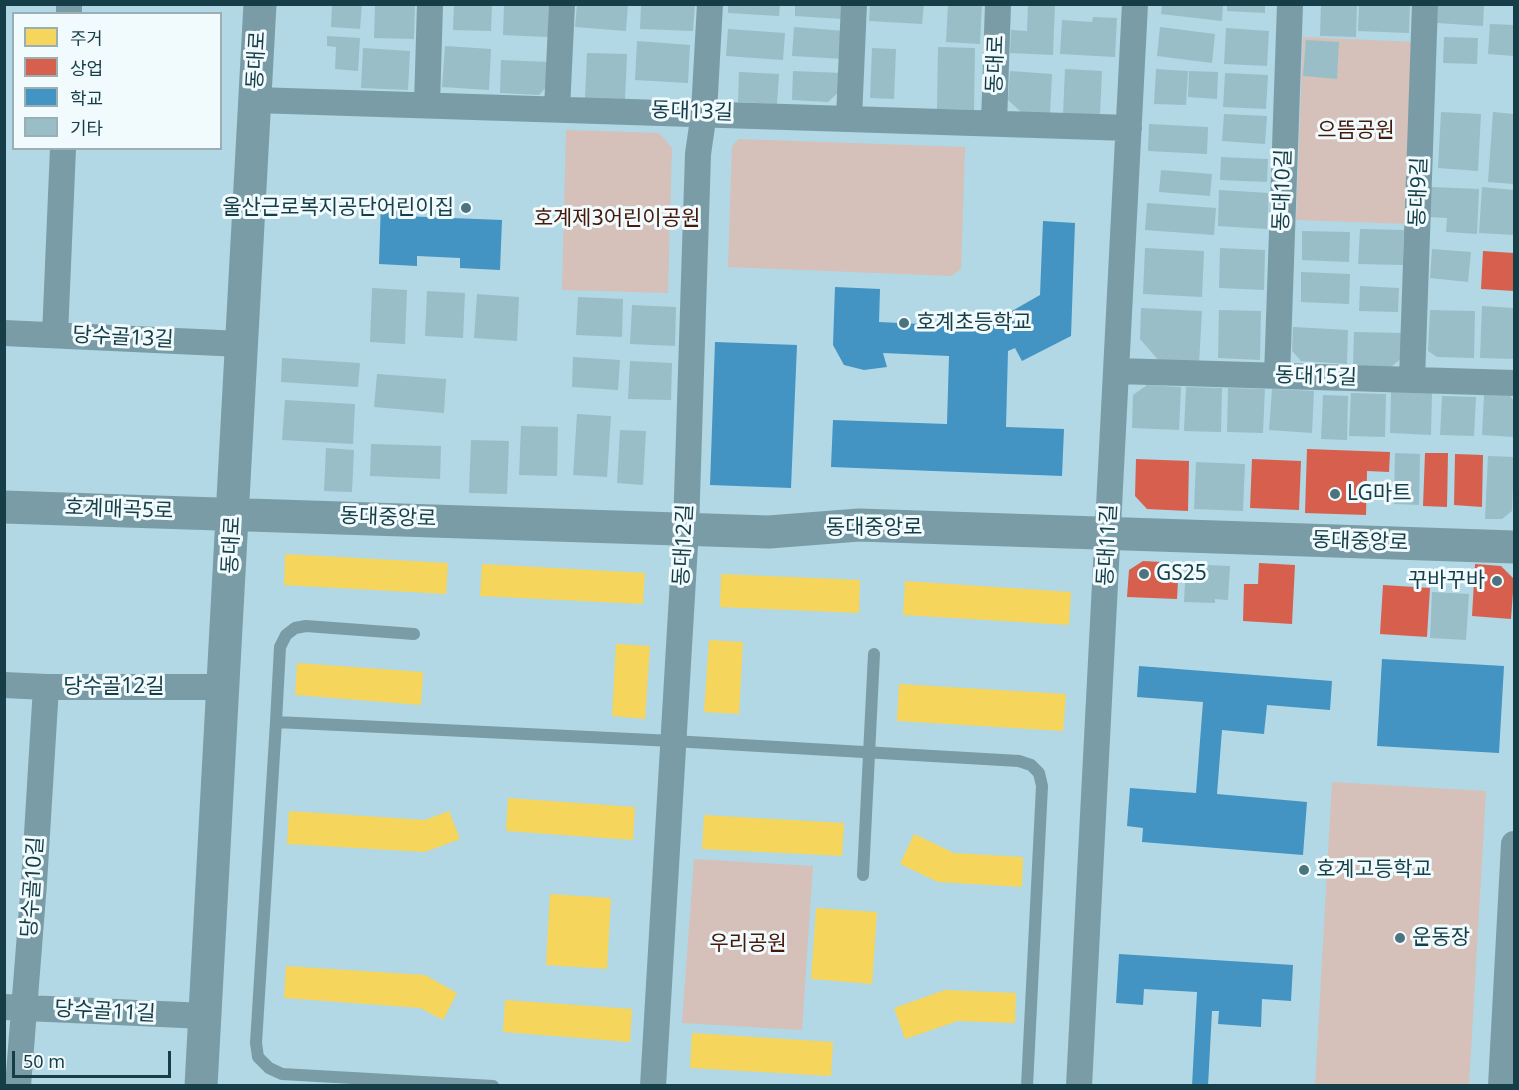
<!DOCTYPE html>
<html>
<head>
<meta charset="utf-8">
<style>
	body { margin:0 }
	#map { position:relative; width:1519px; height:1090px; overflow:hidden; background:#b1d8e4; font-family:"Noto Sans","Noto Sans KR",sans-serif }
	canvas { display:block }
	.frame { position:absolute; inset:0; border:6px solid #153e48; pointer-events:none }
	.legend { position:absolute; left:12px; top:12px; width:210px; height:138px; box-sizing:border-box; background:#f1fafc; border:2px solid #99afb4; margin:0; padding:8px 10px; list-style:none; font-size:18px; color:#153e48 }
	.legend li { display:flex; align-items:center; gap:12px; height:30px }
	.legend b { width:30px; border:2px solid #99afb4 }
	.scale { position:absolute; left:12px; top:1051px; width:159px; height:27px; box-sizing:border-box; border:3px solid #153e48; border-top:0; padding-left:8px; font-size:18px; line-height:21px; white-space:nowrap; color:#153e48; -webkit-text-stroke:4px #f1fafc; paint-order:stroke }
</style>
</head>
<body>
<div id="map">
<canvas width="1519" height="1090"></canvas>
<div class="frame"></div>
<ul class="legend">
<li><b style="height:16px;background:#f6d55c"></b>주거</li>
<li><b style="height:16px;background:#d6604d"></b>상업</li>
<li><b style="height:16px;background:#4393c3"></b>학교</li>
<li><b style="height:16px;background:#9abec8"></b>기타</li>
</ul>
<div class="scale">50 m</div>
</div>
<script>
const g = document.querySelector('canvas').getContext('2d');
g.lineJoin = 'round';
function fill(path, color) {
  g.fillStyle = color;
  g.fill(path, 'evenodd');
}
function shape(rows) {
  const path = new Path2D();
  for (const r of rows) {
    path.moveTo(r[0], r[1]);
    for (let i = 2; i < r.length; i += 2) path.lineTo(r[i], r[i + 1]);
  }
  return path;
}
function stroke(path, color, width, dash) {
  g.strokeStyle = color;
  g.lineWidth = width;
  g.lineCap = dash ? 'butt' : 'round';
  g.setLineDash(dash || []);
  g.stroke(path);
}
function write(font, color, halo, rows, align = 'center') {
  g.font = font + ' "Noto Sans","Noto Sans KR",sans-serif';
  g.lineWidth = 6;
  g.setLineDash([]);
  g.textBaseline = 'middle';
  g.strokeStyle = halo;
  g.fillStyle = color;
  for (const [text, x, y, turn = 0] of rows) {
    g.save();
    g.translate(x, y);
    g.rotate((+turn || 0) * Math.PI / 180);
    g.textAlign = isNaN(turn) ? turn : align;
    if (halo) g.strokeText(text, 0, 0);
    g.fillText(text, 0, 0);
    g.restore();
  }
}
const green = shape([
	[1303,37,1415,42,1409,224,1296,220],
	[566,130,659,133,672,148,668,293,562,290],
	[739,139,965,147,961,269,951,276,728,267,732,146],
	[1332,782,1486,791,1469,1085,1315,1085],
	[694,859,813,866,802,1030,682,1023]
]);
const homes = shape([
	[285,554,448,563,446,594,284,585],
	[482,564,645,573,643,604,480,596],
	[721,574,860,580,859,613,720,607],
	[905,581,1071,592,1069,625,903,615],
	[709,640,743,642,739,714,704,712],
	[616,644,650,646,645,719,612,716],
	[297,663,423,672,421,705,295,695],
	[899,684,1066,694,1063,731,897,721],
	[508,798,635,807,633,840,506,831],
	[289,811,425,820,449,811,460,839,425,852,287,844],
	[704,815,844,823,842,856,702,849],
	[914,834,954,853,1023,857,1022,887,938,882,900,864],
	[550,894,611,898,607,969,546,965],
	[816,908,877,912,872,984,811,979],
	[286,966,425,975,457,993,443,1020,420,1008,284,998],
	[945,990,1016,993,1015,1023,958,1021,905,1039,894,1008],
	[505,1000,632,1009,630,1042,503,1032],
	[692,1033,833,1042,831,1076,690,1068]
]);
const shops = shape([
	[1483,251,1514,253,1514,291,1481,289],
	[1307,449,1390,452,1389,472,1367,471,1366,515,1305,513],
	[1425,453,1448,453,1447,507,1423,506],
	[1455,454,1483,455,1482,507,1454,505],
	[1136,459,1189,461,1188,511,1147,509,1135,496],
	[1252,459,1301,461,1299,510,1250,508],
	[1143,561,1179,563,1177,599,1127,597,1129,570],
	[1259,563,1295,565,1292,624,1243,621,1244,584,1258,584],
	[1475,564,1501,566,1514,579,1511,619,1472,616],
	[1383,585,1430,588,1427,637,1380,634]
]);
const schools = shape([
	[381,200,402,201,402,216,502,220,500,270,460,268,460,258,417,256,417,266,379,264],
	[1043,221,1075,223,1071,336,1022,361,1015,348,1008,351,1006,427,1064,429,1062,476,831,467,833,420,947,424,949,356,883,353,887,367,864,370,844,365,833,345,835,287,880,289,879,322,984,327,1040,295],
	[715,342,797,345,791,488,710,485],
	[1382,659,1504,666,1499,753,1377,746],
	[1139,666,1332,681,1330,710,1267,705,1264,734,1222,730,1217,794,1307,802,1303,855,1142,842,1143,828,1127,826,1130,788,1196,793,1203,702,1137,697],
	[1119,954,1293,965,1291,1001,1262,999,1261,1027,1218,1024,1219,1011,1212,1011,1208,1086,1192,1086,1197,992,1144,989,1143,1005,1116,1003]
]);
const building = shape([
	[332,4,362,4,360,29,331,27],
	[454,4,492,4,491,31,453,30],
	[504,4,549,4,548,37,503,35],
	[577,4,628,4,626,31,575,27],
	[641,4,695,4,693,31,640,29],
	[728,4,780,4,779,16,728,13],
	[795,4,844,4,843,19,795,16],
	[870,4,924,4,922,24,869,21],
	[948,4,982,4,980,44,946,42],
	[1028,4,1055,4,1053,55,1010,53,1011,30,1027,31],
	[1162,4,1223,4,1222,21,1161,14],
	[1227,4,1265,4,1265,13,1227,11],
	[1321,4,1357,4,1356,37,1320,36],
	[1359,4,1410,4,1409,33,1358,31],
	[1438,4,1484,4,1483,26,1437,23],
	[375,5,415,5,414,39,374,38],
	[1093,17,1117,18,1115,57,1060,54,1062,20,1092,22],
	[1490,24,1514,25,1514,56,1488,54],
	[794,27,845,31,843,59,792,56],
	[1160,27,1215,34,1212,63,1157,56],
	[1226,28,1269,31,1267,66,1224,64],
	[728,29,785,33,783,60,726,56],
	[327,36,360,38,358,71,335,69,336,47,327,46],
	[1444,37,1478,38,1477,64,1443,63],
	[1306,40,1339,42,1337,79,1303,76],
	[637,41,690,45,688,83,635,80],
	[445,46,491,49,489,90,442,87],
	[938,47,975,48,974,110,937,109],
	[363,48,410,51,408,90,361,88],
	[872,48,896,49,894,99,870,98],
	[587,53,627,54,625,100,585,98],
	[501,60,550,62,550,83,539,95,500,93],
	[1065,69,1102,71,1100,116,1063,115],
	[1156,69,1188,71,1186,105,1154,104],
	[793,71,842,73,841,90,828,102,792,100],
	[1010,71,1052,74,1050,114,1021,112,1008,100],
	[1189,71,1218,72,1217,99,1188,97],
	[739,72,779,74,777,104,738,102],
	[1225,73,1268,75,1266,109,1223,107],
	[1441,112,1481,114,1478,171,1438,168],
	[1493,112,1514,114,1514,184,1488,182],
	[1224,114,1267,116,1265,144,1222,141],
	[1149,124,1208,127,1207,154,1148,151],
	[1221,157,1268,159,1267,182,1220,180],
	[1161,170,1212,174,1210,196,1159,192],
	[1431,187,1479,189,1477,234,1446,232,1447,218,1429,217],
	[1482,187,1514,190,1514,235,1479,233],
	[1219,190,1269,193,1267,229,1218,226],
	[1147,203,1216,208,1214,235,1145,230],
	[1360,229,1404,230,1403,265,1358,264],
	[1302,231,1350,232,1349,262,1302,260],
	[1145,248,1204,251,1202,297,1143,294],
	[1220,248,1265,250,1264,290,1219,288],
	[1432,249,1471,252,1468,282,1430,278],
	[1301,272,1350,274,1349,304,1301,302],
	[1360,286,1399,288,1398,312,1359,311],
	[372,288,407,290,405,344,370,342],
	[427,291,465,293,463,338,425,336],
	[477,294,519,297,517,341,474,338],
	[578,297,623,299,622,337,576,335],
	[632,305,676,307,675,346,630,344],
	[1482,306,1514,308,1514,359,1480,358],
	[1141,308,1202,311,1199,364,1160,362,1140,339],
	[1219,310,1261,311,1260,360,1218,358],
	[1430,310,1475,311,1474,358,1437,357,1428,351],
	[1293,327,1348,330,1347,364,1301,361,1292,351],
	[1354,332,1401,333,1401,359,1392,366,1353,366],
	[573,357,620,360,618,390,572,387],
	[282,358,360,363,358,387,281,382],
	[630,361,672,363,671,400,628,399],
	[377,374,446,379,444,413,374,407],
	[1147,385,1181,387,1179,430,1132,428,1133,395],
	[1186,387,1222,388,1221,432,1184,431],
	[1228,388,1265,389,1263,433,1227,432],
	[1272,389,1314,391,1312,433,1269,430],
	[1391,391,1432,393,1431,435,1390,433],
	[1351,393,1386,394,1385,437,1349,436],
	[1323,395,1348,396,1347,440,1321,439],
	[1484,395,1510,396,1514,401,1514,437,1482,435],
	[1442,396,1476,397,1474,436,1440,435],
	[285,400,355,404,353,444,282,440],
	[577,414,611,416,607,477,573,475],
	[521,426,558,427,557,476,519,475],
	[620,430,646,431,643,485,617,483],
	[471,440,509,441,507,494,469,493],
	[371,444,441,446,440,479,370,476],
	[326,448,354,450,352,492,324,491],
	[1395,453,1420,454,1419,505,1394,504],
	[1488,456,1514,457,1512,511,1502,519,1485,519],
	[1196,462,1245,464,1243,511,1194,509],
	[1186,564,1230,566,1228,600,1215,599,1215,603,1184,602],
	[1432,592,1469,594,1466,640,1430,638]
]);
const lane = shape([
	[276,722,280,647,286,635,295,628,306,626,414,634],
	[863,875,874,654],
	[493,1086,282,1074,269,1068,258,1057,256,1043,276,722,673,741,1019,761,1031,765,1039,773,1042,786,1027,1086]
]);
const street = shape([
	[69,14,69,4],
	[255,100,1129,128],
	[427,105,430,4],
	[557,109,562,4],
	[849,118,854,4],
	[994,123,998,4],
	[4,333,241,344],
	[55,335,63,148],
	[1117,371,1514,383],
	[1277,376,1290,4],
	[1412,379,1425,4],
	[4,685,46,687,224,687],
	[4,1007,205,1016],
	[18,1086,34,883,46,687],
	[653,1086,686,528,698,154,704,112,710,4],
	[1079,1086,1135,4],
	[1501,1086,1514,844]
]);
const secondary = shape([
	[4,507,769,532,859,525,1514,547],
	[201,1086,260,4]
]);
const markers = [
	[466,208,6,"#4c747f"],
	[904,323,6,"#4c747f"],
	[1335,494,6,"#4c747f"],
	[1144,574,6,"#4c747f"],
	[1497,581,6,"#4c747f"],
	[1304,870,6,"#4c747f"],
	[1400,938,6,"#4c747f"]
];
const streetNames = [
	["동대로",257,60,-87],
	["동대로",996,64,-88],
	["동대13길",692,112,2],
	["동대10길",1283,190,-88],
	["동대9길",1419,192,-88],
	["당수골13길",123,338,3],
	["동대15길",1316,377,2],
	["호계매곡5로",119,510,2],
	["동대중앙로",388,518,2],
	["동대중앙로",874,528],
	["동대중앙로",1360,542,2],
	["동대로",232,545,-87],
	["동대12길",684,545,-87],
	["동대11길",1108,545,-87],
	["당수골12길",114,687],
	["당수골10길",33,887,-86],
	["당수골11길",105,1012,3]
];
const parkNames = [
	["으뜸공원",1356,131],
	["호계제3어린이공원",617,219],
	["우리공원",748,944]
];
const poiNames = [
	["울산근로복지공단어린이집",454,208,"right"],
	["호계초등학교",916,323],
	["LG마트",1347,494],
	["GS25",1156,574],
	["꾸바꾸바",1485,581,"right"],
	["호계고등학교",1316,870],
	["운동장",1412,938]
];
fill(green, '#d5c0ba');
fill(homes, '#f6d55c');
fill(shops, '#d6604d');
fill(schools, '#4393c3');
fill(building, '#9abec8');
stroke(lane, '#7a9ca6', 12);
stroke(street, '#7a9ca6', 26);
stroke(secondary, '#7a9ca6', 33);
for (const [x, y, r, color] of markers) {
  const dot = new Path2D();
  dot.arc(x, y, r, 0, 2 * Math.PI);
  g.fillStyle = color;
  g.fill(dot);
  stroke(dot, '#f1fafc', 2);
}
write('21px', '#153e48', '#f1fafc', streetNames);
write('21px', '#451a0b', '#f1fafc', parkNames);
write('21px', '#153e48', '#f1fafc', poiNames, 'left');
</script>
</body>
</html>
